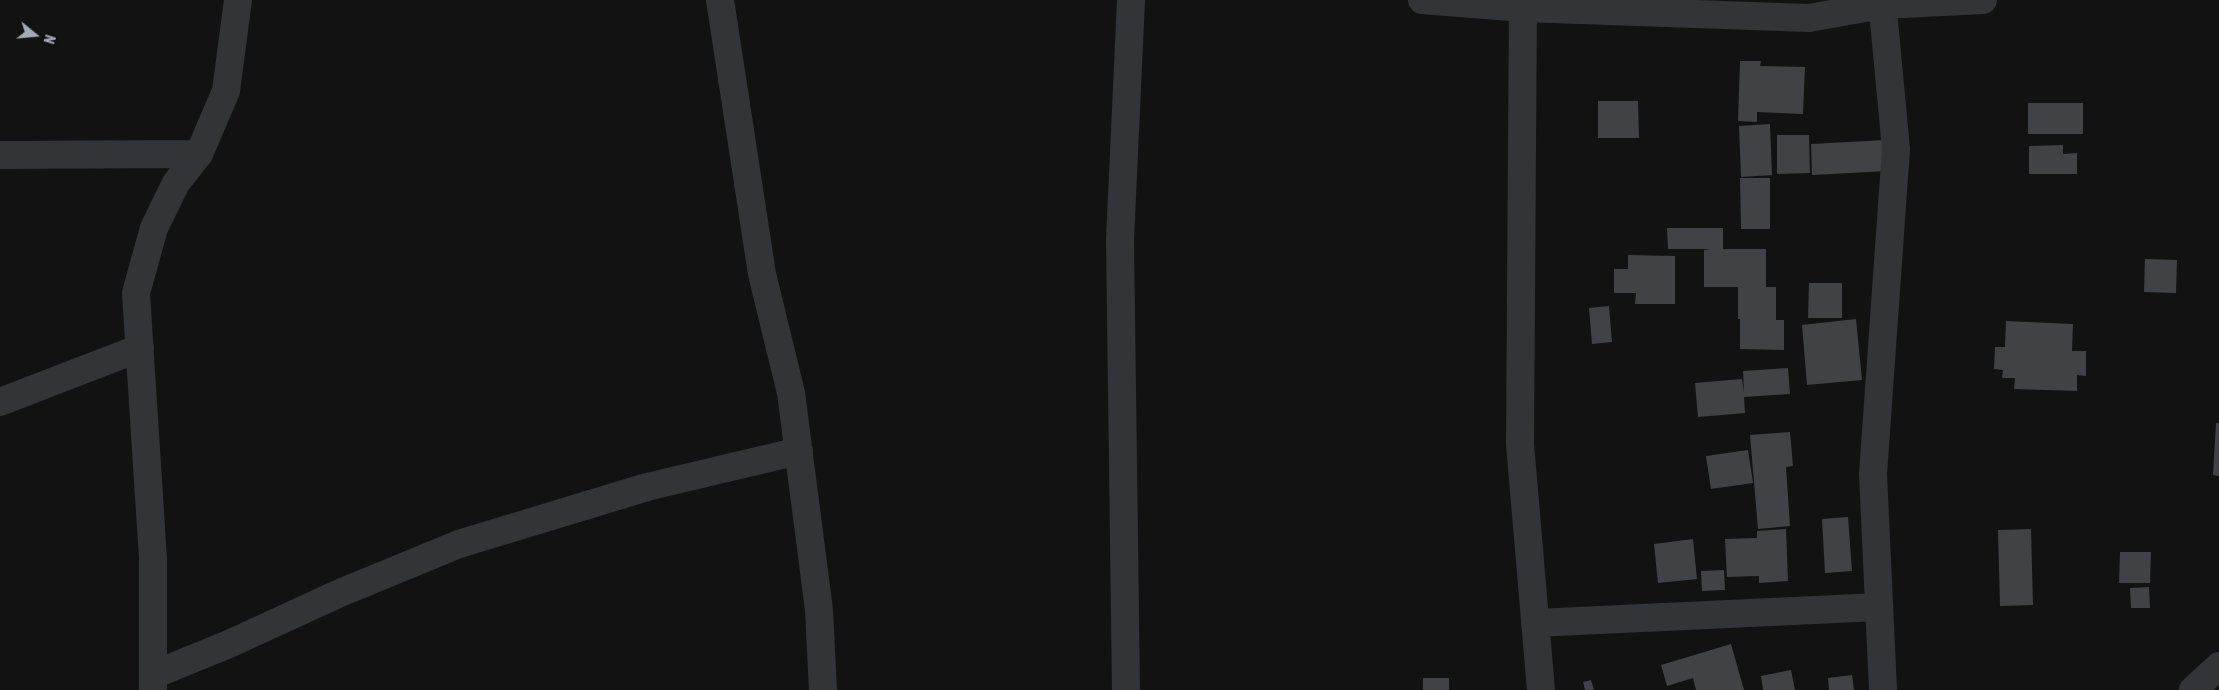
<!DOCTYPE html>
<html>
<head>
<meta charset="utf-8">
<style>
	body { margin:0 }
	#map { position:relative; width:2219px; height:690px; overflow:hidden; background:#121213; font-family:"Asap Condensed",sans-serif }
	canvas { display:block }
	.north { position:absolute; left:10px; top:10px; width:50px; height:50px; -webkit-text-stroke:4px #0d0d0e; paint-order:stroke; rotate:107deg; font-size:14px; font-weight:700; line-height:20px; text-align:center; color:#a5a9b2 }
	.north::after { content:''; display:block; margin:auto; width:18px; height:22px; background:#a5a9b2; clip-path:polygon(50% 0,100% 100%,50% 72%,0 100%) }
</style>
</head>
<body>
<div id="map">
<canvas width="2219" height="690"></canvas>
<div class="north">N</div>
</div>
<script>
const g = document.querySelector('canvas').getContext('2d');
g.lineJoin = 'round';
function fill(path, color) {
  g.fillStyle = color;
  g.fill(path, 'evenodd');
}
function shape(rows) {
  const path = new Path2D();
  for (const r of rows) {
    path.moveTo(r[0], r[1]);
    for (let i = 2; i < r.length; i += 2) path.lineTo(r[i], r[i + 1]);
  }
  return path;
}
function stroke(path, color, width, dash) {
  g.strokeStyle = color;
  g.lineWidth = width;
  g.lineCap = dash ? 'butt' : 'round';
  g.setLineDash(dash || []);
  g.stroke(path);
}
const building = shape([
	[1740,61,1761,61,1760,66,1805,67,1803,114,1757,112,1757,122,1738,121],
	[1598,101,1638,101,1639,138,1598,138],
	[2028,103,2083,103,2083,134,2028,134],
	[1770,124,1772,175,1741,177,1739,126],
	[1777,135,1809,135,1810,173,1777,174],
	[1886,140,1888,171,1812,175,1811,144],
	[2063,145,2063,154,2077,153,2077,174,2029,174,2029,146],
	[1740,178,1770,178,1770,229,1741,229],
	[1667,228,1723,228,1723,249,1766,249,1766,287,1776,287,1776,320,1784,320,1784,350,1740,349,1740,319,1738,319,1738,287,1704,287,1704,250,1711,249,1668,249],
	[1628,255,1675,256,1675,304,1635,304,1636,293,1614,293,1614,269,1628,269],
	[2145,259,2177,260,2176,293,2144,292],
	[1809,283,1842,283,1842,318,1808,318],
	[1609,306,1612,342,1592,344,1589,308],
	[1856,319,1862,380,1807,385,1802,325],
	[2006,321,2073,324,2072,351,2086,351,2086,376,2077,375,2077,391,2014,389,2015,378,2002,378,2003,370,1994,369,1995,347,2005,347],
	[1788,368,1790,394,1744,397,1745,413,1698,417,1695,383,1742,379,1744,393,1743,371],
	[2216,423,2219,423,2219,476,2213,475],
	[1790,432,1793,466,1786,467,1790,526,1758,529,1750,435],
	[1748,450,1753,483,1711,489,1706,456],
	[1848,517,1852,571,1825,573,1822,519],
	[1786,529,1788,581,1759,583,1759,576,1727,577,1725,539,1757,538,1757,531],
	[2031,529,2033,605,2000,606,1998,530],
	[1693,539,1697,579,1658,583,1654,544],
	[2120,552,2151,552,2150,583,2119,583],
	[1724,570,1725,590,1702,591,1701,571],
	[2149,587,2150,608,2131,608,2130,588],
	[1731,644,1744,690,1696,690,1693,678,1667,686,1661,665],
	[1791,670,1795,690,1763,690,1761,676],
	[1852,675,1854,690,1829,690,1828,678],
	[1423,678,1449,678,1449,690,1423,690],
	[1591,680,1594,690,1585,690,1583,682]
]);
const street = shape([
	[720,0,762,274,791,393,819,610,823,690],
	[1422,0,1523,8,1809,18,1882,5,1983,0],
	[1523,0,1520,444,1541,690],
	[1882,0,1896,149,1873,474,1883,690],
	[0,155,199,154],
	[0,402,140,348],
	[1535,623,1879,607],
	[153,675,229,644,340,593,459,544,647,487,799,451],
	[153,690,153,559,136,293,154,228,176,183,199,154,226,91,238,0],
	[1126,690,1120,240,1131,0],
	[2193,690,2219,666]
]);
fill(building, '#414246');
stroke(street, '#333438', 28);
</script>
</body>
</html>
